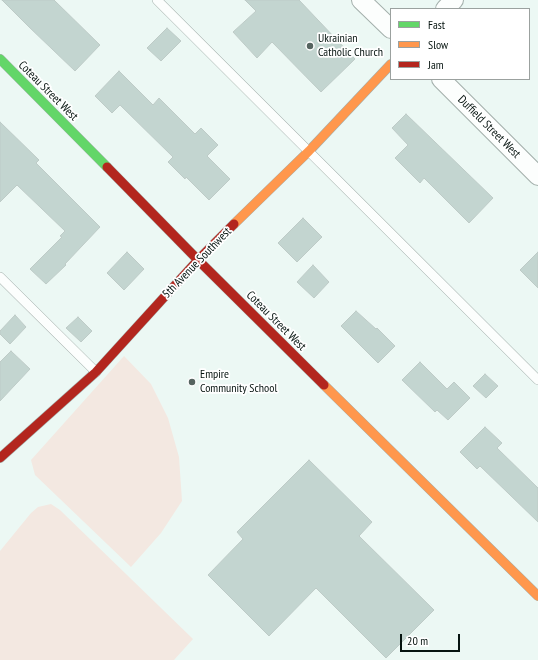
<!DOCTYPE html>
<html>
<head>
<meta charset="utf-8">
<style>
	body { margin:0 }
	#map { position:relative; width:538px; height:660px; overflow:hidden; background:#ecf8f4; font-family:"PT Sans Narrow",sans-serif }
	canvas { display:block }
	.legend { position:absolute; left:390px; top:8px; width:140px; height:72px; box-sizing:border-box; background:#fff; border:1px solid #9ba19f; margin:0; padding:5px 7px; list-style:none; font-size:12px; color:#061410 }
	.legend li { display:flex; align-items:center; gap:8px; height:20px }
	.legend b { width:20px; border:1px solid #9ba19f }
	.scale { position:absolute; left:400px; top:634px; width:60px; height:18px; box-sizing:border-box; border:2px solid #061410; border-top:0; padding-left:5px; font-size:12px; line-height:14px; white-space:nowrap; color:#061410; -webkit-text-stroke:3px #fff; paint-order:stroke }
</style>
</head>
<body>
<div id="map">
<canvas width="538" height="660"></canvas>
<ul class="legend">
<li><b style="height:5px;background:#63d668"></b>Fast</li>
<li><b style="height:5px;background:#ff974d"></b>Slow</li>
<li><b style="height:5px;background:#b3261e"></b>Jam</li>
</ul>
<div class="scale">20 m</div>
</div>
<script>
const g = document.querySelector('canvas').getContext('2d');
g.lineJoin = 'round';
function fill(path, color) {
  g.fillStyle = color;
  g.fill(path, 'evenodd');
}
function shape(rows) {
  const path = new Path2D();
  for (const r of rows) {
    path.moveTo(r[0], r[1]);
    for (let i = 2; i < r.length; i += 2) path.lineTo(r[i], r[i + 1]);
  }
  return path;
}
function stroke(path, color, width, dash) {
  g.strokeStyle = color;
  g.lineWidth = width;
  g.lineCap = dash ? 'butt' : 'round';
  g.setLineDash(dash || []);
  g.stroke(path);
}
function write(font, color, halo, rows, align = 'center') {
  g.font = font + ' "PT Sans Narrow",sans-serif';
  g.lineWidth = 3.5;
  g.setLineDash([]);
  g.textBaseline = 'middle';
  g.strokeStyle = halo;
  g.fillStyle = color;
  for (const [text, x, y, turn = 0] of rows) {
    g.save();
    g.translate(x, y);
    g.rotate((+turn || 0) * Math.PI / 180);
    g.textAlign = isNaN(turn) ? turn : align;
    if (halo) g.strokeText(text, 0, 0);
    g.fillText(text, 0, 0);
    g.restore();
  }
}
const green = shape([
	[124,356,151,384,168,418,179,457,182,501,161,533,131,567,35,475,31,460],
	[51,504,60,510,193,639,174,660,0,660,0,551,31,513,38,507]
]);
const building = shape([
	[2,0,54,0,100,45,75,71,29,27,2,0],
	[245,0,299,0,355,59,321,92,272,42,257,58,233,32,256,11,245,0],
	[167,28,181,41,161,61,147,48,167,28],
	[119,71,153,105,159,98,195,134,201,128,218,145,207,156,230,179,209,200,186,177,185,179,168,162,173,157,120,105,112,113,95,96,119,71],
	[406,114,493,198,469,223,424,178,420,183,395,158,408,145,392,128,406,114],
	[0,122,39,160,36,163,100,227,65,264,66,265,46,284,30,269,62,237,60,236,65,231,17,185,0,202,0,122],
	[303,218,322,237,297,262,278,243,303,218],
	[127,252,144,269,124,290,107,273,127,252],
	[538,252,538,288,520,270,538,252],
	[313,265,329,282,314,298,297,282,313,265],
	[356,311,376,329,377,328,395,346,378,363,341,326,356,311],
	[15,315,26,327,10,344,0,334,0,331,15,315],
	[78,317,92,331,81,342,66,328,78,317],
	[11,351,30,369,0,401,0,362,11,351],
	[420,362,447,389,454,382,470,398,448,420,437,410,435,412,402,380,420,362],
	[485,374,498,386,486,398,473,386,485,374],
	[485,427,502,443,497,448,538,488,538,522,480,466,477,469,460,452,485,427],
	[309,460,372,522,359,536,434,610,386,658,316,588,269,636,208,575,243,539,237,532,309,460]
]);
const lane = shape([
	[157,0,538,380],
	[0,277,96,372]
]);
const street = shape([
	[361,0,391,29],
	[445,9,454,0],
	[441,79,538,176]
]);
const fast = shape([
	[0,59,107,167]
]);
const slow = shape([
	[234,224,309,151,391,64],
	[324,385,538,596]
]);
const jam = shape([
	[107,167,198,260,324,385],
	[0,458,96,372,198,260,234,224]
]);
const markers = [
	[310,46,4,"#566460"],
	[192,382,4,"#566460"]
];
const poiNames = [
	["Ukrainian",318,39],
	["Catholic Church",318,53],
	["Empire",200,375],
	["Community School",200,389]
];
const streetNames = [
	["Coteau Street West",48,91,45],
	["Duffield Street West",489,127,45],
	["5th Avenue Southwest",197,263,-46],
	["Coteau Street West",276,321,45]
];
fill(green, '#f3e8e1');
fill(building, '#c3d5d0');
stroke(building, '#becbc7', 1);
stroke(lane, '#a3afab', 10);
stroke(street, '#a3afab', 20);
stroke(fast, '#a3afab', 10);
stroke(slow, '#a3afab', 10);
stroke(jam, '#a3afab', 10);
stroke(lane, '#fcfefd', 9);
stroke(street, '#fcfefd', 18);
stroke(fast, '#63d668', 9);
stroke(slow, '#ff974d', 9);
stroke(jam, '#b3261e', 9);
for (const [x, y, r, color] of markers) {
  const dot = new Path2D();
  dot.arc(x, y, r, 0, 2 * Math.PI);
  g.fillStyle = color;
  g.fill(dot);
  stroke(dot, '#fff', 1.5);
}
write('12px', '#061410', '#fff', poiNames, 'left');
write('12px', '#061410', '#fff', streetNames);
</script>
</body>
</html>
